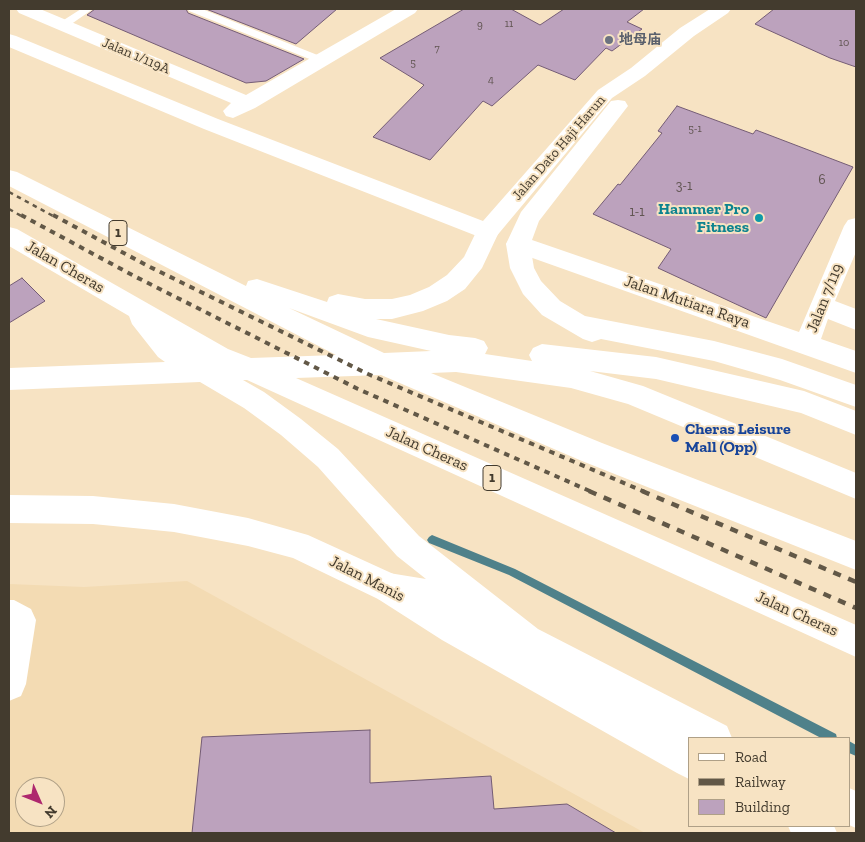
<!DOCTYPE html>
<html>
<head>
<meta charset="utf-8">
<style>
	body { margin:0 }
	#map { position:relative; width:865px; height:842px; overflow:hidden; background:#f7e3c3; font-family:"Zilla Slab",serif }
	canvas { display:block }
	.frame { position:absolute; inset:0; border:10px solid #433b2e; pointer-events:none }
	.legend { position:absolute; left:688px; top:737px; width:162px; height:90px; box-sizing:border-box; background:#f7e3c3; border:1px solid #afa087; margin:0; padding:6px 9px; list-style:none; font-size:15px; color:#433b2e }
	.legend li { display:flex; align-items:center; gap:10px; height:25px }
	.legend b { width:25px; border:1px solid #afa087 }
	.north { position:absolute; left:15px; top:777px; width:50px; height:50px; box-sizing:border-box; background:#f7e3c3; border:1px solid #afa087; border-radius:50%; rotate:134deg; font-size:14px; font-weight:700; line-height:20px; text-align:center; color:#433b2e }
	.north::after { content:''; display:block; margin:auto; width:18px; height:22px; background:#ae286e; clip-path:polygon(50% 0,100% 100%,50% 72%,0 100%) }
</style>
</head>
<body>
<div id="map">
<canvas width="865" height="842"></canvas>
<div class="frame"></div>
<ul class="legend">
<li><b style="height:6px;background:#fff"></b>Road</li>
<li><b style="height:6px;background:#625847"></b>Railway</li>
<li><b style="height:14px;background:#bca2bd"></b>Building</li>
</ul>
<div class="north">N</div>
</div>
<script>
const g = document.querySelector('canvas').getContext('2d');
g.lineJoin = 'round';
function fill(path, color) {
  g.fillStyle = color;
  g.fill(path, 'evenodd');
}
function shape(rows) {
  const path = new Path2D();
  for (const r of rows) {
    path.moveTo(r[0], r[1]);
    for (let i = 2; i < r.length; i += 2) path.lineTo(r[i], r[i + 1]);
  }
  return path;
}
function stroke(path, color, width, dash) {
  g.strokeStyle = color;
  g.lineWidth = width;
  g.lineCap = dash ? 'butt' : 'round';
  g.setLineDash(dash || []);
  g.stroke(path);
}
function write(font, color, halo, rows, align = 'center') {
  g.font = font + ' "Zilla Slab","Noto Sans SC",serif';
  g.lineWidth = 4;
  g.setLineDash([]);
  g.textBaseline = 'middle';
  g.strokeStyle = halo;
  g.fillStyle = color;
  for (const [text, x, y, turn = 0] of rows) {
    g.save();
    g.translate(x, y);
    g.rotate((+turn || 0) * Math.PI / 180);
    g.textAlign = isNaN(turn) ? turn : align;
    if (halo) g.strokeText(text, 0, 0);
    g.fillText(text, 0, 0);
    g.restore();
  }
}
const built = shape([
	[187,581,645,833,9,833,9,584,84,587],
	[25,787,55,787,55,817,25,817]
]);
const stream = shape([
	[432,535,515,569,836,734,837,738,821,738,509,575,429,543,427,540,429,537,432,535],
	[849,741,856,745,856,756,849,753,849,741]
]);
const building = shape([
	[95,9,186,9,188,13,304,59,266,81,246,83,87,15,95,9],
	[206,9,337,9,296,44,206,9],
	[464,9,511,9,540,25,564,9,644,9,627,22,642,29,612,51,606,48,575,80,538,65,492,106,483,101,430,160,373,137,424,85,380,58,464,9],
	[774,9,856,9,856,67,830,58,755,24,774,9],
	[677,106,753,134,756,130,853,167,766,318,658,268,671,249,593,214,618,184,620,185,662,133,658,131,677,106],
	[22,278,45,301,9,323,9,286,22,278],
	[370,730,370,783,491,776,494,809,567,804,616,833,192,833,202,737,370,730]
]);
const service = shape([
	[81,9,93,9,67,27,59,27,58,25,59,23,81,9],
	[188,9,202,9,325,58,327,60,321,63,317,62,189,11,188,9]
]);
const minor = shape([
	[16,9,40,9,246,95,396,9,418,9,415,13,255,108,233,118,226,116,223,111,231,103,19,13,16,9],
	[710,9,731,9,728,13,694,36,645,76,612,98,495,238,487,240,204,129,9,47,9,34,16,36,218,119,483,221,598,90,631,68,680,28,710,9],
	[618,100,625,101,628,106,539,221,532,240,799,332,844,226,848,220,856,218,856,252,835,301,856,309,856,330,828,319,821,339,856,351,856,373,510,250,506,244,521,212,611,101,618,100],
	[9,600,14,600,31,609,36,620,26,684,21,696,9,701,9,600]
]);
const tertiary = shape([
	[9,495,93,496,174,504,248,518,308,535,400,577,464,618,689,742,689,779,677,773,442,640,378,599,293,558,248,546,174,532,93,524,9,523,9,495],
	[788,826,834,826,837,833,791,833,788,826]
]);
const trunk = shape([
	[9,170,17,172,246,286,248,281,257,279,327,302,329,297,338,294,365,299,392,299,410,295,429,287,447,275,464,257,479,226,487,224,495,226,499,232,482,268,465,289,447,301,423,311,392,319,376,319,449,335,475,338,484,341,488,348,485,354,532,361,529,355,533,348,542,344,656,357,804,391,856,411,856,435,801,413,656,379,590,371,643,386,856,473,856,499,628,404,571,388,456,372,431,373,602,443,856,541,856,570,582,461,381,375,296,378,856,625,856,657,247,380,243,380,264,392,301,419,338,449,419,536,538,629,727,726,732,738,689,738,689,743,516,652,466,631,423,610,389,603,378,599,373,588,378,577,389,573,426,579,397,556,318,467,281,435,244,408,200,382,9,390,9,368,165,362,158,357,132,324,129,316,9,246,9,227,17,229,228,349,251,358,336,355,9,186,9,170],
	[289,308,368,337,431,351,384,353,289,308],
	[518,235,526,238,530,244,534,268,541,281,560,301,585,316,714,341,782,359,856,385,856,407,780,380,714,361,601,339,592,342,583,339,542,315,523,294,510,268,506,244,510,238,518,235],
	[849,788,856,791,856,828,849,825,849,788]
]);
const railFar2 = shape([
	[9,192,55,217],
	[9,209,23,217]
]);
const railFar1 = shape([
	[21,215,136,277,358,389,592,492],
	[53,215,148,266,368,374,645,492]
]);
const rail = shape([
	[589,491,856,608],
	[642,491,856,582]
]);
const markers = [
	[609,40,5,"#6b7280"],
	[759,218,5,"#0f9aa8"],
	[675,438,5,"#1a4fb4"]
];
const farNumbernames = [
	["11",509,24],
	["9",480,25],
	["10",844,43],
	["7",437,49],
	["5",413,63],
	["4",491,80],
	["5-1",695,129]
];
const farWorshipnames = [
	["地母庙",619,40]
];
const farStreetnames = [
	["Jalan 1/119A",136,56,23],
	["Jalan Dato Haji Harun",559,148,-49]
];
const numberNames = [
	["6",822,180],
	["3-1",684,186],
	["1-1",637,212]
];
const shields = [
	[118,233,18],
	[492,478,18]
];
const shieldNames = [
	["1",118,233],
	["1",492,478]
];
const cultureNames = [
	["Hammer Pro",749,209],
	["Fitness",749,227]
];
const streetNames = [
	["Jalan Cheras",65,267,30],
	["Jalan 7/119",825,298,-68],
	["Jalan Mutiara Raya",687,302,19],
	["Jalan Cheras",427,449,24],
	["Jalan Manis",367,579,27],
	["Jalan Cheras",797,614,24]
];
const transitNames = [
	["Cheras Leisure",685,429],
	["Mall (Opp)",685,447]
];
fill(built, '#f3dbb3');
fill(stream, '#4f818a');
fill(building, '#bca2bd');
stroke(building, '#745c75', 1);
fill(service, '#fff');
fill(minor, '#fff');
fill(tertiary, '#fff');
fill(trunk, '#fff');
stroke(railFar2, '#625847', 2.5, [4.5, 4.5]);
stroke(railFar1, '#625847', 4, [5.5, 5.5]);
stroke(rail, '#625847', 4.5, [8, 8]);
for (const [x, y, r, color] of markers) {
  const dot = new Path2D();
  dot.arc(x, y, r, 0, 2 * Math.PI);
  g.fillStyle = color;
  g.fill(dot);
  stroke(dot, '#f7e3c3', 2);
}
write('11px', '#615552', null, farNumbernames);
write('bold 14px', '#5b616d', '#f7e3c3', farWorshipnames, 'left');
write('14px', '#433b2e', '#f7e3c3', farStreetnames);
write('14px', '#615552', null, numberNames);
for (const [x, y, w] of shields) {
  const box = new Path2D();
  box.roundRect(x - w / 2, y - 12.5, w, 25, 4);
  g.fillStyle = '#f7e3c3';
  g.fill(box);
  stroke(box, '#433b2e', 1);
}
write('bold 15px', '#433b2e', null, shieldNames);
write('bold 16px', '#0d838f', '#f7e3c3', cultureNames, 'right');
write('16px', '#433b2e', '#f7e3c3', streetNames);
write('bold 16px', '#164399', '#f7e3c3', transitNames, 'left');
</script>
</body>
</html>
